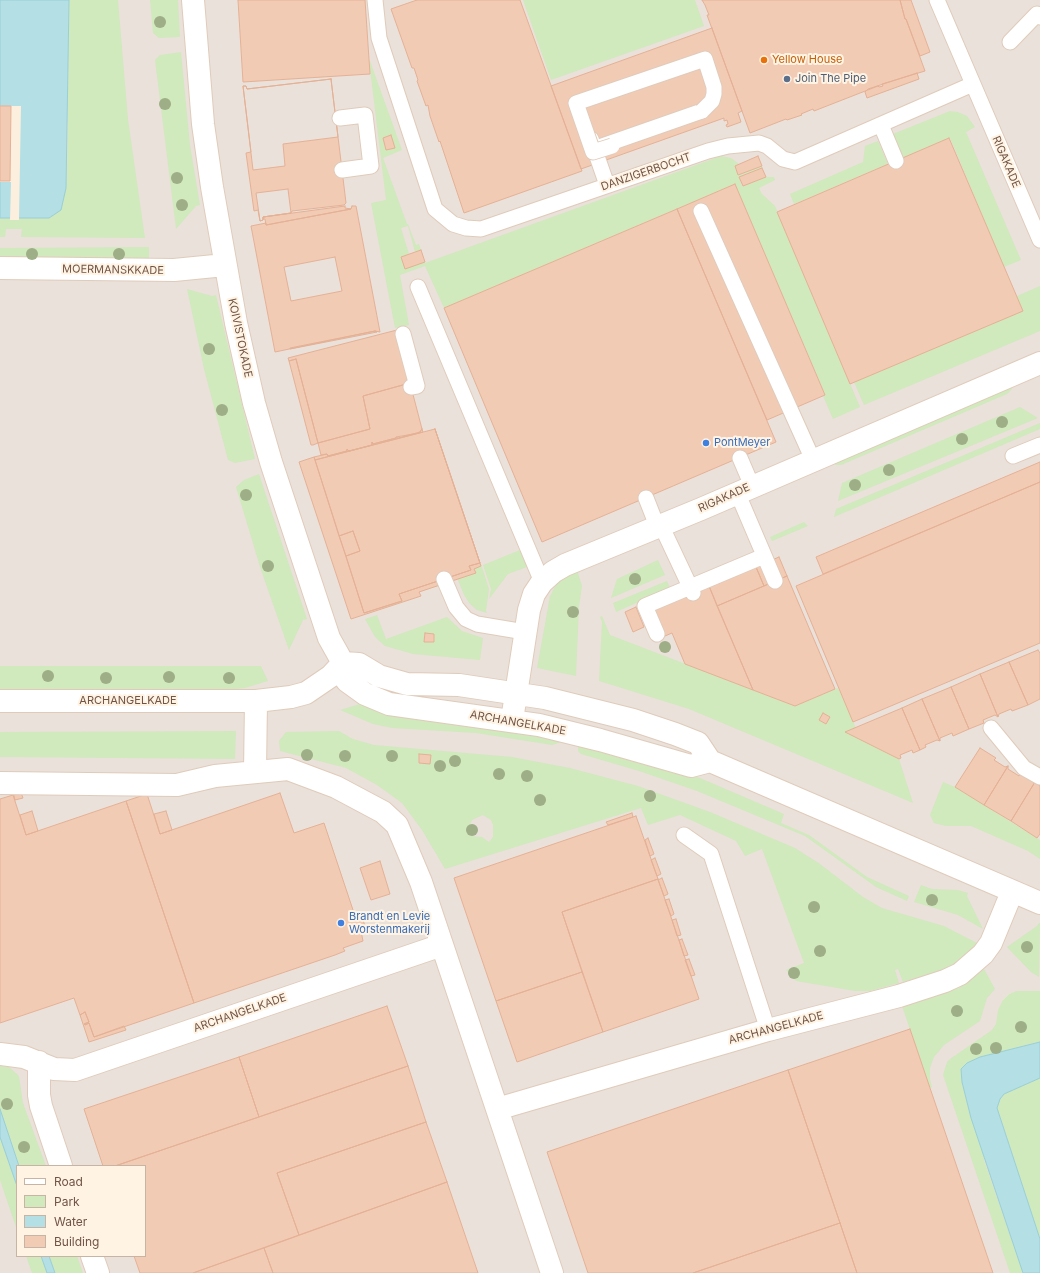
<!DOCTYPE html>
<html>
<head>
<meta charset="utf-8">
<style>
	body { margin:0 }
	#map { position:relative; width:1040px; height:1273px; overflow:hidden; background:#fcefde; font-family:Inter,sans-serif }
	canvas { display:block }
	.legend { position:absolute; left:16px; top:1165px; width:130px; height:92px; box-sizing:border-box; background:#fff4e4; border:1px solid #c7b4a5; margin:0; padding:5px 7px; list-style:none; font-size:12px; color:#725446 }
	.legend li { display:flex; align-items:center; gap:8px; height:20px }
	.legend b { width:20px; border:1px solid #c7b4a5 }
</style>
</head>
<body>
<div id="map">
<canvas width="1040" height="1273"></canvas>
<ul class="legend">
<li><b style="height:5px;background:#fff"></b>Road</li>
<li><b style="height:11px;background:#d0e9bd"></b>Park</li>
<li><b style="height:11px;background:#b3dfe5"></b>Water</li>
<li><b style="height:11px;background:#f2cbb5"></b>Building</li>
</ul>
</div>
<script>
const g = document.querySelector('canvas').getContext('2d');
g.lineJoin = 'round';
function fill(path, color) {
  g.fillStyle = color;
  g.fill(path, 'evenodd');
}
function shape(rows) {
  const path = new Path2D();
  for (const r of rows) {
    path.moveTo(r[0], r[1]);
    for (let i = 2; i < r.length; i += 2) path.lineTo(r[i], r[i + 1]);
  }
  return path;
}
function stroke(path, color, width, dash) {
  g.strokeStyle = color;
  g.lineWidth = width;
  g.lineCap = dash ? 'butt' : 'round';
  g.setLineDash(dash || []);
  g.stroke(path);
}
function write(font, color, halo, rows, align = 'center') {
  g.font = font + ' Inter,sans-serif';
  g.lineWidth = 4;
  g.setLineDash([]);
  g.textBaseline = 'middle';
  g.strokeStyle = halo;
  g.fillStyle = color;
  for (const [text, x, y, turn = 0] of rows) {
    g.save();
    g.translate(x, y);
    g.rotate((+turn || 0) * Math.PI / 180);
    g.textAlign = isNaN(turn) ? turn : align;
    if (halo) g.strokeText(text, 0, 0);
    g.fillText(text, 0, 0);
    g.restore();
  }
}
const industrial = shape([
	[69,0,1040,0,1040,991,1021,991,1009,994,1003,1000,1040,1078,1000,1099,1040,1239,1040,1273,0,1273,0,218,49,218,61,209],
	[17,1166,145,1166,145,1256,17,1256]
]);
const green = shape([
	[69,0,118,0,128,119,145,238,21,237,22,229,6,229,5,237,0,237,0,218,49,218,61,209,67,177],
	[150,0,178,0,180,37,159,38,153,33],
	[523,0,695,0,704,26,551,80],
	[181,52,190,145,200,205,196,206,176,229,155,60,160,55],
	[369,61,370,61,402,150,383,158,407,224,408,224,416,245,419,244,421,250,415,252,408,226,401,228,409,254,425,263,721,156,731,158,739,164,735,166,738,175,762,166,762,168,739,177,742,186,766,177,774,177,775,180,759,188,762,194,775,206,860,407,833,419,823,396,825,394,735,184,444,308,425,266,400,275,409,325,395,328,371,203,386,200],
	[950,111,958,112,967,116,975,127,966,132,1021,260,1004,267,950,138,903,158,893,134],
	[878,141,888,164,794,204,790,194,863,162,865,146],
	[149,247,149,262,0,262,0,248],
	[1040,286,1040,331,864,405,854,382,1022,311,1017,296],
	[187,289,212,296,216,295,255,459,235,463,228,460,204,369],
	[1011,386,1012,389,1007,394,841,465,835,465,834,462],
	[1020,407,1038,418,838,501,842,483],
	[1040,423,1040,429,834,517,836,509],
	[259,474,307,619,303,620,289,650,261,570,236,487,244,480],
	[804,522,808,526,772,541,770,537],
	[520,550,527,567,508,574,489,599,491,589,483,565],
	[658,560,665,575,611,598,617,579],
	[481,564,489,589,486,611,487,613,477,610,470,604,464,595,456,575],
	[577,570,582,586,579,607,576,676,537,668,550,596,557,583],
	[667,581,670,588,616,612,613,603],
	[377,615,386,639,447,617,462,631,483,638,480,660,413,654,385,646,375,637,365,619],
	[602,616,610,635,795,706,838,688,856,728,846,732,899,759,913,803,689,709,599,681,602,622,600,617],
	[0,666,261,666,268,681,245,688,236,689,0,689],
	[362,701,562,737,559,743,552,745,476,733,392,728,373,724,340,710,360,704],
	[236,731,235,759,0,757,0,732],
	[339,731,353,739,374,745,512,757,570,768,638,786,710,812,795,848,820,864,863,897,882,908,944,926,977,943,966,955,949,968,903,982,898,969,895,970,899,983,870,991,855,991,796,981,786,970,804,963,762,849,745,856,736,841,680,815,648,825,641,808,445,869,422,830,402,803,377,785,346,768,280,751,279,741,286,732],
	[483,815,491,820,493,825,493,837,489,842,482,837,471,836,468,833,469,827,472,820],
	[578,743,700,778,784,814,781,823,809,835,867,877,909,896,907,901,876,887,805,836,697,791,639,771,581,754,578,751],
	[943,782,955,787,1040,840,1040,859,1028,851,971,826,946,826,934,823,930,815],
	[921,885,932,889,958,890,968,893,967,896,983,929,958,915,914,902],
	[1039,923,1040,923,1039,977,1031,972,1007,947,1037,926],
	[984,969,995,989,987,998,980,1021,944,1045,934,1057,930,1068,930,1079,932,1087,930,1088,902,1006,959,988],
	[1017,991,1040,991,1040,1042,975,1059,984,1160,1023,1273,1010,1273,943,1075,947,1062,950,1059,992,1030,996,1024,998,1010,1003,1000,1009,994],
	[0,1066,9,1067,19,1076,23,1103,46,1166,19,1166,0,1109],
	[1040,1078,1040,1239,997,1108,1000,1099,1004,1094],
	[0,1137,17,1186,17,1230,0,1180],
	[26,1256,41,1256,47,1273,32,1273],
	[49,1256,77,1256,83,1273,55,1273]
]);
const water = shape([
	[0,0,69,0,66,188,61,210,49,218,0,218,0,0],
	[1040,1042,1040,1078,1004,1094,1000,1099,997,1108,1040,1239,1040,1273,1023,1273,971,1118,962,1082,961,1069,967,1063,980,1057,1040,1042],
	[0,1109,19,1166,17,1166,17,1186,0,1137,0,1109],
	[41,1256,49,1256,55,1273,47,1273,41,1256]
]);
const pier = shape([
	[0,106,21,106,19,220,10,220,11,182,0,182]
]);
const building = shape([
	[238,0,365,0,370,74,243,82,238,0],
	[417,0,520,0,582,171,464,213,440,141,439,142,430,116,428,105,426,106,417,81,418,80,414,68,412,68,391,9,417,0],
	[702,0,900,0,905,19,906,19,925,71,882,84,883,86,879,87,878,86,814,111,813,109,801,114,802,115,787,120,786,119,750,133,707,15,709,15,705,5,702,0],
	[900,0,911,0,930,52,920,56,906,19,905,19,900,0],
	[712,28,742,111,738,113,741,122,727,127,726,125,728,124,727,120,724,121,724,118,581,169,551,86,712,28],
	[917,73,919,79,867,98,865,92,868,89,917,73],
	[331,79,346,203,344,205,292,211,291,213,263,217,263,220,260,221,258,210,254,211,246,153,251,152,243,86,246,86,247,89,331,79],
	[331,79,338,137,283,144,285,166,253,170,243,86,246,86,247,89,331,79],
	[0,106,11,106,10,181,0,181,0,106],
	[391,135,395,148,386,150,383,138,391,135],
	[949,138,1023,311,850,384,777,212,949,138],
	[758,156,762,166,738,175,735,166,758,156],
	[762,168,766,177,743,186,739,177,762,168],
	[735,184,825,395,767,420,677,209,735,184],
	[288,189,291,213,263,217,263,220,260,221,256,193,288,189],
	[345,206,345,208,351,209,266,225,265,219,263,219,263,217,345,206],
	[352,206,356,206,380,332,375,331,275,352,251,226,266,223,266,225,351,209,352,206],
	[677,209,776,442,542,542,444,308,677,209],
	[421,250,425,262,405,269,401,257,421,250],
	[335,257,342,291,291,301,284,267,335,257],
	[397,330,410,383,363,396,370,429,318,443,296,359,289,361,288,358,397,330],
	[375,331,377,332,290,349,290,348,375,331],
	[296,359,318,443,313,445,311,445,289,361,296,359],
	[410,383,422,429,420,432,398,438,396,437,396,438,373,444,372,442,372,445,349,451,347,449,347,451,328,456,327,454,321,455,318,443,370,429,363,396,410,383],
	[422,429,423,432,315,460,314,457,327,454,328,456,347,451,347,449,349,451,372,445,372,442,373,444,396,438,396,437,419,433,422,429],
	[435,429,481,566,474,569,476,573,419,592,421,596,351,619,299,462,314,457,364,613,402,601,399,594,471,570,469,566,480,563,435,429],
	[435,429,480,563,469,566,471,570,399,594,402,601,364,613,346,556,360,551,353,531,339,536,315,460,435,429],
	[1040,462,1040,482,823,574,816,557,1040,462],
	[1040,482,1040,643,853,722,796,586,1040,482],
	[353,531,360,551,346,556,339,536,353,531],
	[779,557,787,576,764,586,756,567,779,557],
	[756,567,764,586,717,606,709,586,756,567],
	[787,576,835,689,795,706,753,690,717,606,787,576],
	[709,586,753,690,685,664,672,633,665,636,654,609,709,586],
	[636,607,644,627,633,632,625,612,636,607],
	[425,633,434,634,434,642,424,642,425,633],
	[1038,650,1040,653,1040,699,1028,705,1009,662,1038,650],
	[1009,662,1028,705,1012,711,1011,709,999,714,998,717,980,674,1009,662],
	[980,674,998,717,995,715,983,720,984,723,969,729,951,687,980,674],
	[951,687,969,729,953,736,952,733,940,738,940,741,922,699,951,687],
	[922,699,940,741,937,740,925,745,926,747,920,750,902,708,922,699],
	[902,708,920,750,913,753,912,750,900,755,901,758,899,759,845,732,902,708],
	[823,713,830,717,826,724,819,720,823,713],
	[980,748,996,758,994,760,1005,767,1008,766,984,805,955,787,980,748],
	[419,754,431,755,430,764,419,763,419,754],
	[1008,766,1008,769,1019,776,1020,773,1035,782,1011,821,984,805,1008,766],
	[1035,782,1040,786,1040,834,1037,838,1011,821,1035,782],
	[20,790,23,798,15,800,13,792,20,790],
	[280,793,294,833,324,823,356,919,362,917,366,929,361,931,363,941,343,948,345,951,335,955,194,1003,126,801,147,794,160,834,280,793],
	[13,795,26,835,126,801,194,1003,94,1037,89,1023,85,1025,84,1024,89,1022,85,1012,80,1015,74,998,0,1023,0,799,13,795],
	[32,811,38,831,26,835,20,815,32,811],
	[166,811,172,830,160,834,154,814,166,811],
	[632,813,633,817,608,825,606,822,632,813],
	[636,816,658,879,562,912,582,972,496,1001,454,878,636,816],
	[648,838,654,854,650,856,645,840,648,838],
	[655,858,661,874,657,876,651,860,655,858],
	[380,861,390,894,371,900,360,868,380,861],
	[662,878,668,894,664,896,658,880,662,878],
	[658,879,699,999,603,1032,562,912,658,879],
	[669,899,674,914,671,916,665,900,669,899],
	[676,919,681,935,677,936,672,920,676,919],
	[682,939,688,955,684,956,679,940,682,939],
	[689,959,695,975,691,976,685,960,689,959],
	[582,972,603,1032,517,1062,496,1001,582,972],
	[387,1006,408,1066,259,1117,239,1057,387,1006],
	[85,1012,89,1022,84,1024,85,1025,89,1023,94,1037,124,1026,126,1030,89,1042,80,1015,85,1012],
	[910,1029,930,1088,993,1273,857,1273,788,1070,910,1029],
	[239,1057,259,1117,115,1166,103,1166,84,1109,239,1057],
	[408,1066,426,1122,277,1173,299,1235,193,1273,140,1273,134,1256,145,1256,145,1166,115,1166,408,1066],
	[788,1070,840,1223,693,1273,588,1273,547,1152,788,1070],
	[426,1122,447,1182,299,1235,277,1173,426,1122],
	[447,1182,478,1273,273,1273,264,1248,447,1182],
	[840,1223,857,1273,693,1273,840,1223],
	[264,1248,273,1273,193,1273,264,1248]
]);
const service = shape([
	[375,0,379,38,435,209,453,224,466,228,481,229,708,151,728,146,759,143,767,146,783,159,795,162,973,84,937,0],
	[1010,42,1037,14,1040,17],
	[973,84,1040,240],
	[340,118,365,115,371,166,342,170],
	[881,125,896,161],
	[591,139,607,185],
	[599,147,702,111],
	[701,211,813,460],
	[418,287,542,582],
	[403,334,417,386,411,387],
	[1013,456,1040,445],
	[740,458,752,486],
	[737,492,775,581],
	[646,498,657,526],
	[661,525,693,593],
	[444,579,456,607,466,619,477,624,525,632],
	[657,634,645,606,764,556],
	[991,728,1024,768,1040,777],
	[684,835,711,854,768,1030]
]);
const minor = shape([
	[193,0,203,124,212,187,236,323,254,403,271,462,329,638,343,663],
	[0,268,174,270,225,265],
	[343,663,359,664,379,676,407,684,459,685,545,698,633,720,675,734,698,743,710,761,1040,903],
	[343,663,344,677,347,681,365,694,389,704,539,725,600,740,691,766,710,761],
	[0,701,256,701,291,697,306,693,331,676,343,663],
	[512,720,529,610,534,594,542,582,553,572,565,565,701,509,1040,363],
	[255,772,256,701],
	[0,783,177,785,215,776,288,769,336,787,383,812,397,825,421,882,552,1273],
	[0,1054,24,1057,54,1069,75,1070,442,945],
	[39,1062,39,1095,41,1106,61,1166],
	[497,1109,768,1030,899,996,945,981,960,974,983,954,991,943,1012,892],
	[92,1256,98,1273]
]);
const serviceBridge = shape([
	[612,146,593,152,576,103,705,59,714,87,714,94,712,101,702,111]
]);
const trees = [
	[160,22],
	[165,104],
	[177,178],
	[182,205],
	[32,254],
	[119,254],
	[209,349],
	[222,410],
	[1002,422],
	[962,439],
	[889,470],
	[855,485],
	[246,495],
	[268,566],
	[635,579],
	[573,612],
	[665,647],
	[48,676],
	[169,677],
	[106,678],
	[229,678],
	[307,755],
	[345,756],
	[392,756],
	[455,761],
	[440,766],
	[499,774],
	[527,776],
	[650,796],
	[540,800],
	[472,830],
	[932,900],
	[814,907],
	[1027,947],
	[820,951],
	[794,973],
	[957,1011],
	[1021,1027],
	[996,1048],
	[976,1049],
	[7,1104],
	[24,1147]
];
const markers = [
	[764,60,4,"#e8710a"],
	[787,79,4,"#5c6f8a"],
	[706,443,4,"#3f7fe0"],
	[341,923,4,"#3f7fe0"]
];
const foodNames = [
	["Yellow House",772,60]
];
const serviceNames = [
	["Join The Pipe",795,79]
];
const streetNames = [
	["RIGAKADE",1006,162,67],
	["DANZIGERBOCHT",646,172,-19],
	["MOERMANSKKADE",113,270,1],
	["KOIVISTOKADE",240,338,78],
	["RIGAKADE",724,498,-24],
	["ARCHANGELKADE",128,701],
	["ARCHANGELKADE",518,723,10],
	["ARCHANGELKADE",240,1013,-19],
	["ARCHANGELKADE",776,1028,-15]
];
const shopNames = [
	["PontMeyer",714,443],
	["Brandt en Levie",349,917],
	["Worstenmakerij",349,930]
];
fill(industrial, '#eae1da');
fill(green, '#d0e9bd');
fill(water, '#b3dfe5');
stroke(water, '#99cfd7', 1);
fill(pier, '#fcefde');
fill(building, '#f2cbb5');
stroke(building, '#e5b195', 1);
stroke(service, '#e0cbba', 17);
stroke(minor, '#e0cbba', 24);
stroke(service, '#fff', 15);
stroke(minor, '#fff', 22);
stroke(serviceBridge, '#e0cbba', 17, []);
stroke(serviceBridge, '#fff', 15);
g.fillStyle = '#9eae86';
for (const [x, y] of trees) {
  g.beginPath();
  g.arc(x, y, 6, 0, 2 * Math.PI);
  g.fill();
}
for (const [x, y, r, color] of markers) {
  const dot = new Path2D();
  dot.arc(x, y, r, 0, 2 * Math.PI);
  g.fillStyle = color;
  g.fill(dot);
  stroke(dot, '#fff4e4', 1.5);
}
write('11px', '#c56008', '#fff4e4', foodNames, 'left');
write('11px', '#4e5e75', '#fff4e4', serviceNames, 'left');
write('11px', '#725446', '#fff4e4', streetNames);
write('11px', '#366cbe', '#fff4e4', shopNames, 'left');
</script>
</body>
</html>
